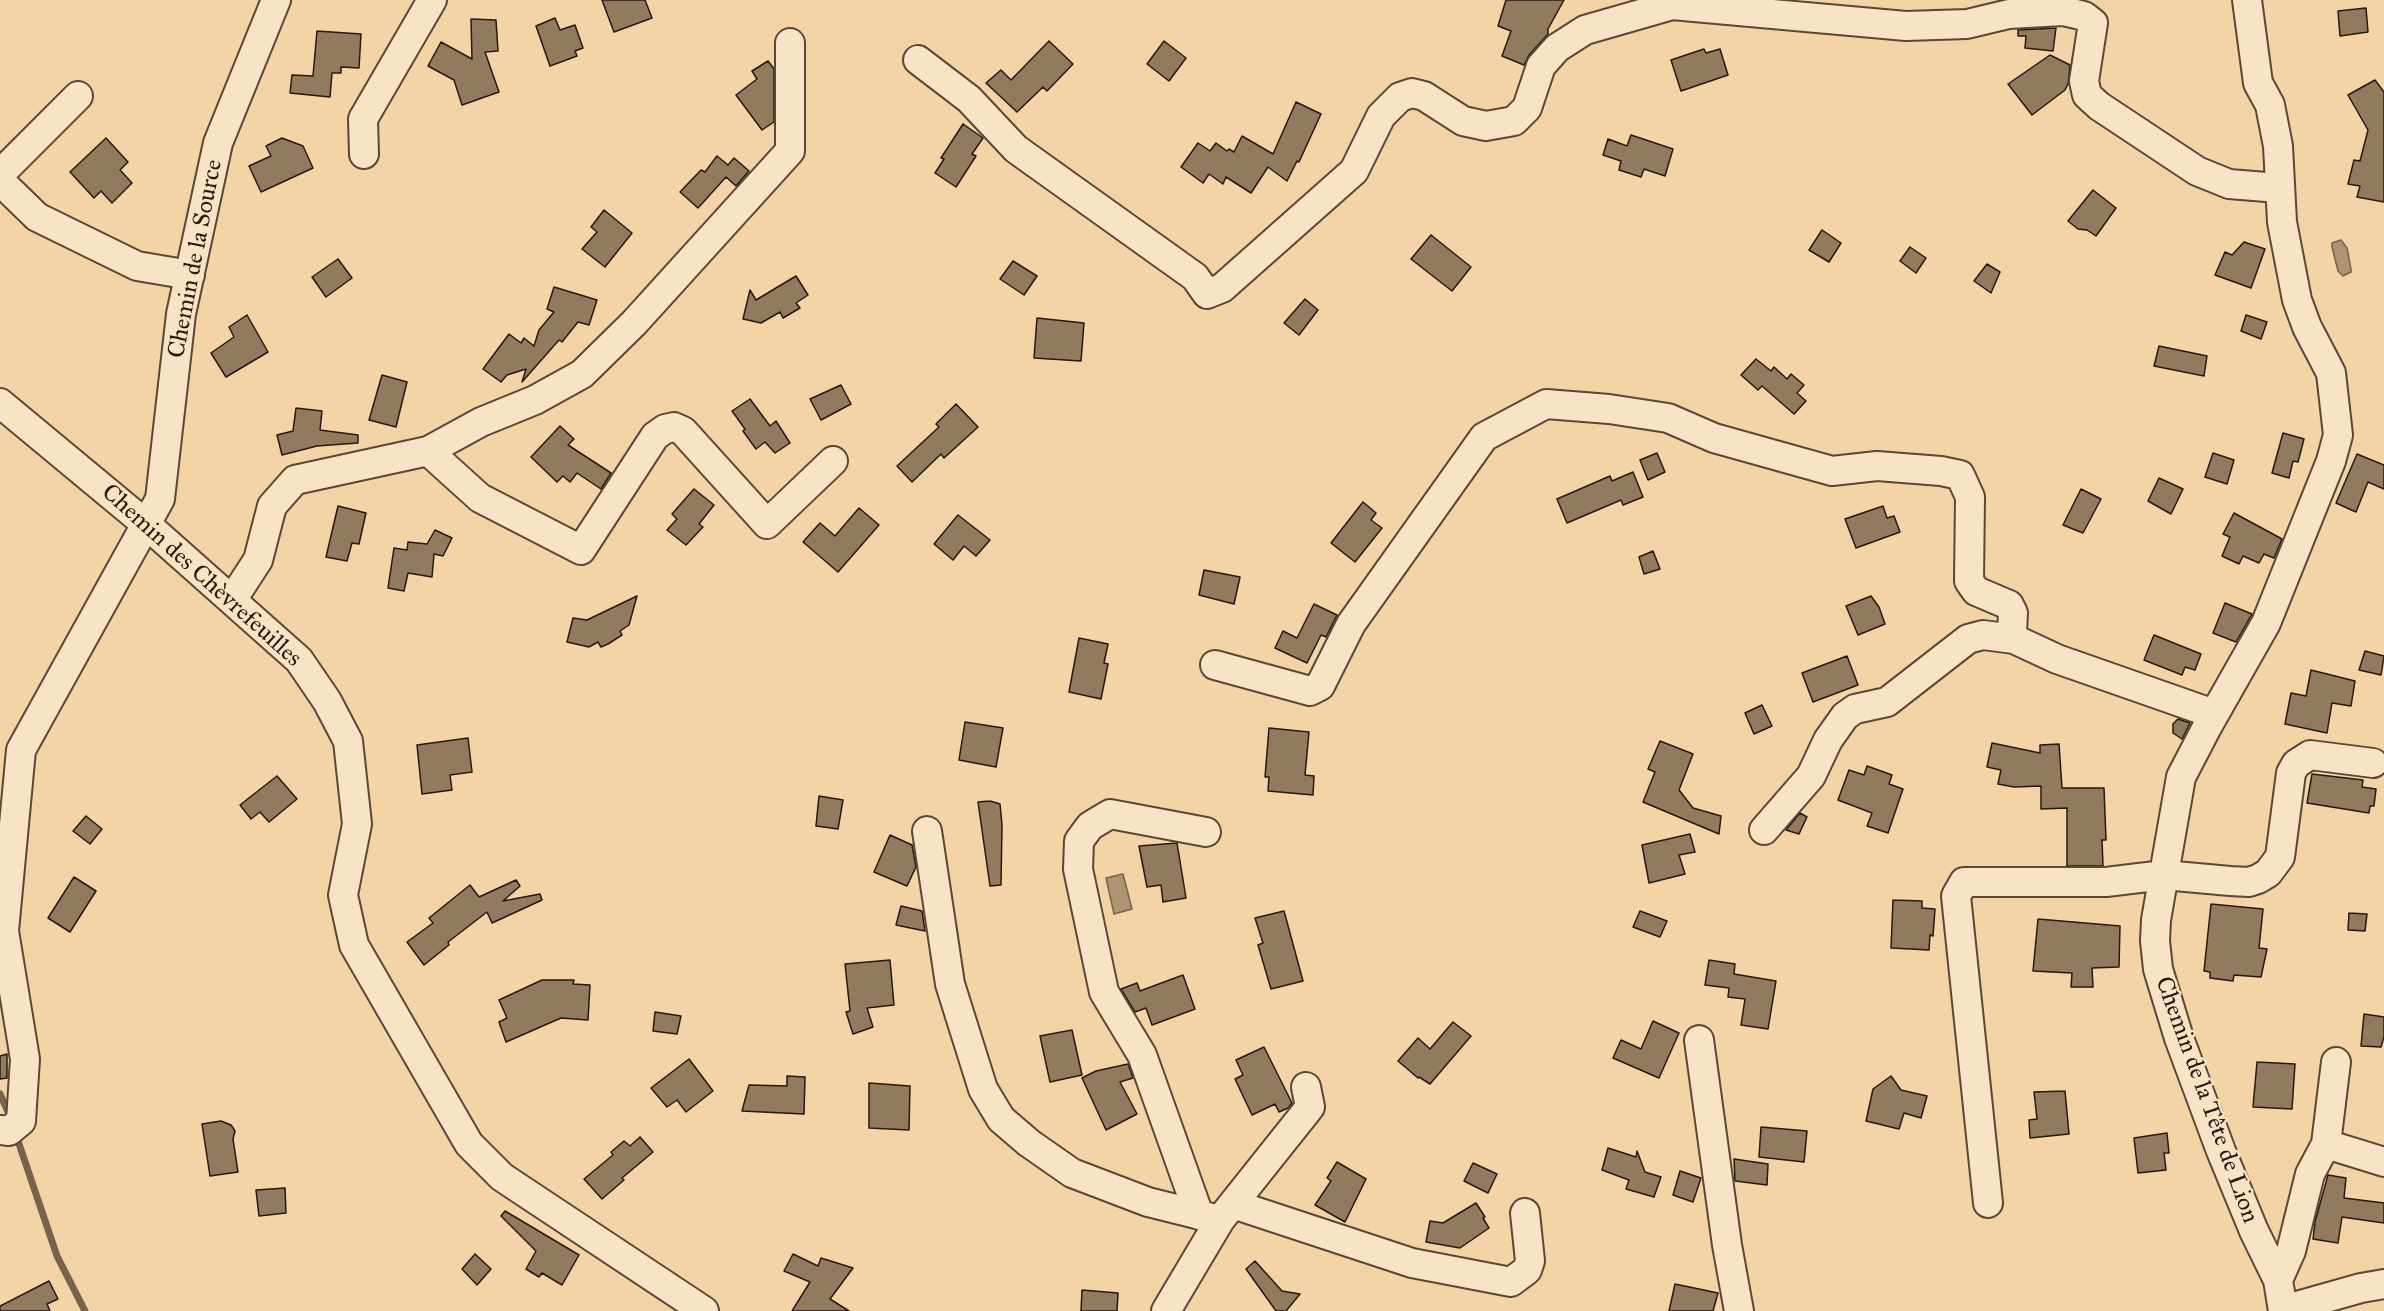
<!DOCTYPE html>
<html>
<head>
<meta charset="utf-8">
<style>
	body { margin:0 }
	canvas { display:block; background:#f4d4a6 }
</style>
</head>
<body>
<canvas width="2384" height="1311"></canvas>
<script>
const g = document.querySelector('canvas').getContext('2d');
g.lineJoin = 'round';
function fill(path, color) {
  g.fillStyle = color;
  g.fill(path, 'evenodd');
}
function shape(rows) {
  const path = new Path2D();
  for (const r of rows) {
    path.moveTo(r[0], r[1]);
    for (let i = 2; i < r.length; i += 2) path.lineTo(r[i], r[i + 1]);
  }
  return path;
}
function stroke(path, color, width, dash) {
  g.strokeStyle = color;
  g.lineWidth = width;
  g.lineCap = dash ? 'butt' : 'round';
  g.setLineDash(dash || []);
  g.stroke(path);
}
function write(font, color, halo, rows, align = 'center') {
  g.font = font + ' "IM FELL Great Primer",serif';
  g.lineWidth = 5;
  g.setLineDash([]);
  g.textBaseline = 'middle';
  g.strokeStyle = halo;
  g.fillStyle = color;
  for (const [text, x, y, turn = 0] of rows) {
    g.save();
    g.translate(x, y);
    g.rotate((+turn || 0) * Math.PI / 180);
    g.textAlign = isNaN(turn) ? turn : align;
    if (halo) g.strokeText(text, 0, 0);
    g.fillText(text, 0, 0);
    g.restore();
  }
}
const water = shape([
	[2341,240,2347,248,2351,269,2351,272,2343,276,2338,271,2332,247,2332,243,2341,240],
	[1123,874,1132,909,1114,914,1106,878,1123,874]
]);
const stream = shape([
	[0,1094,10,1116],
	[16,1135,57,1256,85,1311]
]);
const building = shape([
	[602,0,645,0,652,18,614,32,602,0],
	[1506,0,1564,0,1548,29,1548,34,1529,55,1524,65,1502,56,1511,31,1498,26,1506,0],
	[2366,8,2368,32,2340,36,2338,11,2366,8],
	[555,18,560,30,575,25,583,48,575,51,577,56,550,66,536,26,555,18],
	[471,19,496,20,498,51,485,52,499,92,462,105,454,80,428,66,441,42,472,59,471,19],
	[2056,28,2053,51,2025,48,2026,36,2018,36,2018,30,2056,28],
	[317,31,361,34,359,68,341,67,341,73,332,73,330,97,290,93,292,75,313,76,317,31],
	[1049,41,1073,64,1047,91,1043,87,1017,112,986,83,1001,70,1011,80,1049,41],
	[1164,41,1186,58,1169,81,1147,64,1164,41],
	[1704,49,1706,53,1720,49,1728,75,1681,91,1671,60,1704,49],
	[2050,55,2070,65,2068,84,2065,90,2032,115,2008,84,2050,55],
	[768,61,774,69,774,122,762,130,736,95,757,79,752,71,768,61],
	[2375,80,2384,92,2384,202,2357,197,2360,186,2348,184,2354,160,2360,161,2368,130,2348,95,2375,80],
	[1296,102,1321,114,1299,162,1297,161,1287,181,1268,167,1251,193,1226,177,1223,184,1209,174,1203,183,1181,167,1198,143,1210,151,1216,143,1227,151,1229,149,1234,152,1242,136,1273,154,1296,102],
	[963,124,983,138,972,154,976,156,956,187,935,173,944,159,941,158,963,124],
	[1631,135,1673,149,1665,176,1644,169,1641,177,1619,170,1621,161,1603,155,1608,139,1627,146,1631,135],
	[106,138,128,162,120,170,132,183,112,203,101,191,94,198,70,172,106,138],
	[282,138,303,146,313,168,261,192,249,166,271,156,266,146,282,138],
	[717,156,728,165,734,158,749,171,736,186,726,177,698,208,680,192,701,170,705,172,717,156],
	[2093,190,2116,208,2096,236,2087,230,2078,229,2068,221,2093,190],
	[604,210,632,233,605,267,582,249,597,232,591,227,604,210],
	[1822,230,1841,243,1829,262,1809,250,1822,230],
	[1431,235,1471,267,1452,291,1411,259,1431,235],
	[2244,242,2265,249,2251,288,2215,275,2225,252,2232,255,2244,242],
	[1910,247,1926,258,1916,273,1900,261,1910,247],
	[338,259,352,278,326,297,312,277,338,259],
	[1013,261,1037,276,1024,295,1000,279,1013,261],
	[1987,264,2000,272,1991,293,1974,281,1987,264],
	[796,276,808,295,796,303,800,308,783,318,780,312,761,323,743,319,750,290,756,300,796,276],
	[554,287,597,300,589,325,578,322,562,342,559,340,522,382,526,369,507,375,501,382,483,369,509,334,521,343,524,338,534,346,539,330,554,312,547,309,554,287],
	[1305,299,1318,310,1299,335,1284,323,1305,299],
	[247,315,268,352,226,377,211,353,234,337,229,327,247,315],
	[2246,315,2267,322,2261,339,2241,331,2246,315],
	[1037,318,1084,323,1081,361,1034,358,1037,318],
	[2159,346,2207,356,2204,376,2154,366,2159,346],
	[1756,359,1771,371,1774,367,1787,379,1791,374,1804,385,1797,393,1806,401,1794,414,1762,386,1758,390,1741,375,1756,359],
	[382,375,407,382,396,427,369,420,382,375],
	[841,385,851,404,821,420,810,399,841,385],
	[750,399,770,426,776,421,790,443,775,453,765,442,756,449,743,431,745,429,732,411,750,399],
	[956,404,978,427,944,458,941,454,912,482,897,466,939,427,936,424,956,404],
	[296,408,322,411,320,430,358,435,358,443,317,446,282,455,277,435,293,431,296,408],
	[560,426,574,439,568,445,611,473,601,489,577,473,570,482,563,476,557,482,531,457,560,426],
	[2283,433,2304,439,2298,462,2293,461,2289,478,2272,473,2283,433],
	[1657,453,1665,472,1648,480,1640,460,1657,453],
	[2213,453,2234,460,2227,484,2205,477,2213,453],
	[2357,454,2384,465,2384,489,2368,482,2356,512,2336,503,2357,454],
	[1633,472,1643,497,1623,505,1621,500,1567,523,1557,499,1610,476,1612,481,1633,472],
	[2159,478,2183,489,2171,514,2148,501,2159,478],
	[694,489,714,505,699,524,703,527,686,545,667,530,677,519,672,514,694,489],
	[2081,489,2101,499,2083,533,2063,525,2081,489],
	[1363,502,1376,513,1371,520,1382,528,1355,562,1331,543,1363,502],
	[338,506,366,513,359,544,352,543,347,561,326,557,338,506],
	[1883,506,1887,518,1894,516,1900,532,1856,548,1845,519,1883,506],
	[859,508,879,525,838,572,803,542,820,523,835,536,859,508],
	[2234,513,2282,539,2274,558,2264,554,2259,563,2243,556,2239,564,2222,556,2230,537,2223,534,2234,513],
	[958,515,990,540,976,556,964,546,953,560,934,544,958,515],
	[435,530,452,538,443,556,434,554,432,577,408,573,404,591,388,588,394,548,407,550,408,542,427,544,435,530],
	[1653,551,1660,569,1644,574,1639,557,1653,551],
	[1204,570,1240,577,1234,604,1199,595,1204,570],
	[637,596,629,625,620,631,622,635,608,644,601,647,598,642,589,647,567,642,573,618,587,620,637,596],
	[1871,596,1879,607,1885,624,1858,635,1846,606,1871,596],
	[2225,603,2252,614,2236,642,2213,633,2225,603],
	[1314,604,1337,615,1326,637,1321,635,1307,663,1275,648,1283,631,1297,638,1314,604],
	[2154,635,2201,654,2195,670,2185,667,2182,675,2144,660,2154,635],
	[1079,638,1108,644,1104,663,1108,664,1101,699,1069,692,1079,638],
	[2365,651,2384,656,2381,675,2359,670,2365,651],
	[1847,656,1858,685,1813,702,1802,673,1847,656],
	[2311,670,2355,681,2351,706,2332,703,2327,733,2285,724,2291,693,2306,696,2311,670],
	[1762,705,1772,726,1754,734,1745,713,1762,705],
	[2178,719,2190,723,2182,739,2173,733,2173,724,2178,719],
	[965,722,1003,728,996,767,959,760,965,722],
	[1269,728,1309,732,1305,775,1314,776,1313,795,1268,791,1269,777,1265,777,1269,728],
	[468,738,472,772,450,775,452,790,422,794,417,745,468,738],
	[1660,741,1693,754,1679,790,1693,808,1721,816,1719,834,1643,802,1655,772,1648,769,1660,741],
	[1992,743,2040,753,2040,745,2059,744,2062,788,2104,788,2106,840,2102,840,2103,866,2067,866,2067,808,2041,809,2041,786,2014,787,1998,784,2001,770,1987,767,1992,743],
	[1867,766,1892,775,1889,784,1903,789,1888,833,1867,826,1872,813,1838,800,1849,770,1864,775,1867,766],
	[2312,774,2363,780,2362,787,2376,789,2374,806,2370,806,2369,813,2307,803,2312,774],
	[277,776,297,799,269,822,260,812,251,819,240,805,277,776],
	[819,796,843,800,838,829,816,826,819,796],
	[990,801,1000,804,1002,825,1001,885,990,886,978,802,990,801],
	[1800,813,1807,817,1799,834,1786,830,1800,813],
	[86,816,102,829,90,844,73,831,86,816],
	[1690,834,1695,852,1679,855,1685,874,1649,883,1642,845,1690,834],
	[890,835,912,845,916,867,907,886,874,872,890,835],
	[1177,843,1186,898,1163,902,1161,885,1147,887,1139,846,1177,843],
	[74,877,96,891,70,932,48,918,74,877],
	[516,880,520,886,503,901,540,894,542,900,492,923,487,912,448,942,449,945,424,965,407,942,433,923,429,918,470,885,479,897,516,880],
	[1893,900,1922,901,1922,908,1935,909,1933,936,1930,935,1929,950,1891,948,1893,900],
	[2211,904,2263,909,2259,948,2267,949,2261,977,2234,975,2233,981,2210,978,2210,972,2204,971,2211,904],
	[901,906,922,911,925,931,896,925,901,906],
	[1284,911,1303,981,1271,989,1258,945,1263,943,1255,918,1284,911],
	[1640,911,1667,921,1660,937,1633,927,1640,911],
	[2349,913,2367,914,2365,931,2348,930,2349,913],
	[2038,919,2120,926,2119,967,2092,968,2093,987,2071,987,2072,973,2033,971,2038,919],
	[890,960,894,1005,867,1008,873,1027,853,1034,846,1012,850,1011,845,964,890,960],
	[1709,960,1735,964,1734,974,1776,981,1768,1029,1741,1025,1745,999,1728,997,1729,988,1705,985,1709,960],
	[1183,975,1195,1009,1152,1025,1146,1008,1135,1012,1121,989,1137,983,1140,991,1183,975],
	[542,980,574,980,573,984,590,985,588,1020,561,1018,506,1042,499,1022,507,1018,499,1000,542,980],
	[655,1012,681,1016,677,1034,653,1031,655,1012],
	[2364,1014,2384,1017,2384,1037,2381,1047,2361,1046,2364,1014],
	[1653,1021,1679,1033,1659,1078,1613,1058,1621,1040,1641,1049,1653,1021],
	[1453,1022,1471,1036,1430,1084,1419,1077,1418,1078,1398,1061,1418,1038,1430,1049,1453,1022],
	[1072,1030,1082,1075,1050,1082,1040,1036,1072,1030],
	[1264,1047,1292,1103,1288,1108,1279,1112,1275,1104,1252,1115,1235,1079,1243,1075,1236,1060,1264,1047],
	[7,1054,7,1078,0,1079,0,1056,7,1054],
	[689,1059,713,1091,686,1112,677,1100,667,1107,651,1088,689,1059],
	[2257,1062,2295,1064,2292,1109,2253,1107,2257,1062],
	[1128,1064,1133,1078,1120,1082,1137,1114,1106,1130,1082,1078,1096,1071,1128,1064],
	[787,1076,805,1077,804,1114,742,1111,749,1085,787,1086,787,1076],
	[1891,1076,1901,1090,1927,1096,1921,1118,1904,1113,1899,1129,1866,1121,1873,1089,1891,1076],
	[869,1083,910,1086,909,1130,869,1128,869,1083],
	[2065,1091,2069,1134,2030,1138,2029,1120,2037,1119,2034,1092,2065,1091],
	[221,1121,231,1125,235,1131,233,1139,238,1172,210,1176,202,1124,221,1121],
	[1761,1127,1807,1131,1804,1162,1759,1157,1761,1127],
	[2167,1133,2169,1153,2164,1153,2166,1170,2138,1173,2134,1138,2167,1133],
	[640,1137,653,1152,622,1178,624,1180,602,1199,584,1179,613,1155,611,1152,624,1141,630,1146,640,1137],
	[1608,1148,1636,1157,1637,1151,1645,1172,1661,1177,1654,1197,1626,1189,1629,1180,1602,1170,1608,1148],
	[1734,1159,1768,1164,1767,1185,1735,1181,1734,1159],
	[1337,1162,1366,1179,1345,1222,1315,1205,1331,1181,1327,1178,1337,1162],
	[1473,1163,1497,1174,1488,1193,1464,1181,1473,1163],
	[1680,1171,1701,1178,1693,1202,1673,1195,1680,1171],
	[2328,1175,2346,1178,2344,1198,2384,1203,2384,1223,2342,1217,2338,1243,2313,1239,2315,1222,2328,1175],
	[285,1188,286,1213,259,1216,256,1190,285,1188],
	[1476,1203,1485,1217,1483,1218,1489,1228,1460,1248,1426,1242,1430,1221,1443,1223,1476,1203],
	[505,1211,579,1255,562,1285,542,1273,539,1277,526,1269,536,1251,501,1216,505,1211],
	[475,1254,491,1269,477,1285,462,1269,475,1254],
	[793,1254,818,1266,821,1258,853,1268,830,1299,849,1311,792,1311,810,1282,784,1271,793,1254],
	[1255,1261,1282,1291,1300,1294,1286,1311,1276,1311,1246,1269,1255,1261],
	[49,1281,58,1299,47,1304,50,1311,0,1311,0,1306,49,1281],
	[1675,1284,1718,1293,1713,1311,1669,1311,1675,1284],
	[1082,1290,1118,1293,1117,1311,1081,1311,1082,1290]
]);
const minor = shape([
	[2247,0,2258,83,2270,105,2278,146,2282,222,2297,300,2307,327,2331,373,2338,435,2331,461,2266,623,2207,727,2181,777,2156,920,2155,941,2158,969,2179,1038,2221,1151,2254,1231,2278,1280,2283,1311],
	[918,60,969,99,1016,149,1195,277,1207,294,1222,288,1354,171,1381,116,1400,97,1412,93,1424,96,1463,121,1486,126,1514,121,1527,108,1541,66,1557,48,1585,30,1672,5,1906,26,1967,24,2009,14,2063,11,2084,16,2093,23,2084,81,2087,95,2099,106,2197,171,2229,184,2279,188],
	[364,154,363,119,432,0],
	[0,174,78,96],
	[0,181,37,217,137,266,190,275],
	[0,403,147,525,299,660,327,701,348,741,357,824,343,895,354,945,469,1144,502,1177,704,1311],
	[428,451,480,498,581,550,655,436,665,429,674,427,683,431,767,524,833,461],
	[232,600,258,560,272,506,295,480,428,451,481,422,535,400,582,374,634,323,790,151,790,43],
	[1215,665,1310,691,1320,686,1351,624,1484,437,1546,404,1609,409,1668,418,1714,438,1832,471,1877,466,1941,471,1960,475,1970,497,1969,581,1976,591,2009,605,2013,613,2012,633,2014,639,2057,659,2214,714],
	[1764,830,1811,776,1828,740,1845,716,1855,709,1887,702,1968,639,1983,635,2014,639],
	[927,831,950,984,983,1089,1001,1119,1029,1143,1072,1173,1148,1202,1220,1220],
	[1699,1040,1727,1245,1739,1311],
	[0,1130,9,1131,21,1121,25,1059,4,931,21,750,160,499,181,314,218,143,276,0],
	[2326,1144,2384,1162],
	[1988,1203,1956,896,1964,882,2106,882,2164,875,2230,881,2249,882,2258,879,2268,873,2280,857,2291,773,2296,764,2310,755,2373,763],
	[1233,1204,1412,1263,1511,1282,1527,1270,1530,1261,1525,1213],
	[1199,1215,1142,1055,1104,992,1078,869,1079,841,1090,826,1110,814,1206,832],
	[2278,1280,2291,1251,2310,1174,2326,1144,2336,1062],
	[2283,1310,2361,1288,2384,1284],
	[1166,1311,1220,1220,1310,1107,1306,1087]
]);
const streetNames = [
	["Chemin de la Source",196,259,-79],
	["Chemin des Chèvrefeuilles",201,576,42],
	["Chemin de la Tête de Lion",2206,1100,70]
];
fill(water, '#ae9473');
stroke(water, '#78624c', 1.5);
stroke(stream, '#78624c', 7);
fill(building, '#927a5e');
stroke(building, '#271811', 1.5);
stroke(minor, '#5a4736', 32);
stroke(minor, '#f8e3c5', 28);
write('24px', '#271811', '#f8e3c5', streetNames);
</script>
</body>
</html>
